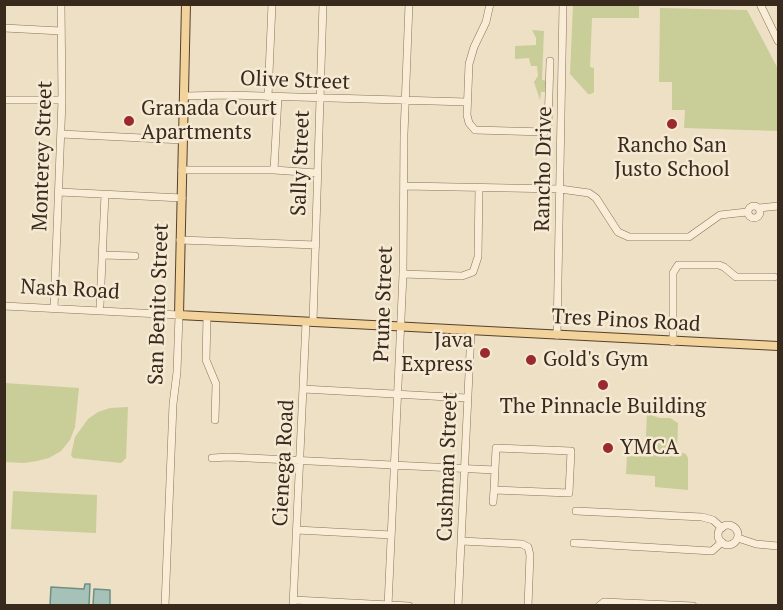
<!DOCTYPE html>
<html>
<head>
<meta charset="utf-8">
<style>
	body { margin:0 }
	#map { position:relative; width:783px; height:610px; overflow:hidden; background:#eee0c4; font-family:"PT Serif",serif }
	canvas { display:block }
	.frame { position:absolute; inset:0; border:6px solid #392a1e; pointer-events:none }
</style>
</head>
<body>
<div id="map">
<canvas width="783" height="610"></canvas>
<div class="frame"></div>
</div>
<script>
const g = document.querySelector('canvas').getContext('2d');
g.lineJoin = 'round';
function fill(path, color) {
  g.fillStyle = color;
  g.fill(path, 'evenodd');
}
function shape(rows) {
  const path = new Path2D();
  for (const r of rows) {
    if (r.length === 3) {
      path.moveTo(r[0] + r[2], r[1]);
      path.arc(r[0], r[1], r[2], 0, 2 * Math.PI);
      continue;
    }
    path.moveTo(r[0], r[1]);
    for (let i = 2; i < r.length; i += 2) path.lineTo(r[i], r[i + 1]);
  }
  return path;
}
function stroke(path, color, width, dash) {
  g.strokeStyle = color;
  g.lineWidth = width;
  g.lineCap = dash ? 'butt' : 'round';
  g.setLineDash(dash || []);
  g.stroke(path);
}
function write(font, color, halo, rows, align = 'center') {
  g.font = font + ' "PT Serif",serif';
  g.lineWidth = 5;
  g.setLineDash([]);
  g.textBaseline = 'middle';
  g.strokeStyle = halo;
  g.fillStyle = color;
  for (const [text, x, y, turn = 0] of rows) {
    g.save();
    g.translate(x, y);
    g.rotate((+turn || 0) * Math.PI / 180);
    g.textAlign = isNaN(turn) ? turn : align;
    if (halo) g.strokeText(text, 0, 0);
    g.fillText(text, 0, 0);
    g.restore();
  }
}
const green = shape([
	[573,5,639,6,639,18,592,18,590,67,594,68,594,92,591,94,588,94,570,74],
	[660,8,747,10,778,69,778,131,684,128,685,110,672,110,672,82,659,82],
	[532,30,544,31,542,80,547,81,547,92,541,92,540,100,534,82,538,76,537,66,531,66,529,58,515,59,515,46,536,45,536,38],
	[5,383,79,388,75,427,70,440,61,451,49,458,37,461,24,463,5,462],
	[128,407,126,458,121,463,73,458,71,455,75,437,88,419,98,412,110,408],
	[647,413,659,418,670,418,678,423,677,451,686,454,688,458,688,490,655,487,655,476,626,474,627,455,645,455],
	[13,491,97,495,96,533,11,529]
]);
const water = shape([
	[85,584,90,584,89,605,50,605,51,587,84,589,85,584],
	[94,589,110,590,110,605,93,605,94,589]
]);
const minor = shape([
	[490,4,486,22,474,47,469,64,467,115,469,123,475,130,545,132,548,126,550,61],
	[760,4,778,41],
	[4,28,61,31],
	[185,96,229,95,467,102],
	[268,97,272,4],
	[4,100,62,100],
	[61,134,183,140],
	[182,170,274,170,317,173],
	[274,170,278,97],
	[405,186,560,189,589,193,596,198,618,232,629,237,689,237,720,215,747,212],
	[59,192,182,198],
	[754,212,6],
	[759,208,778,206],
	[180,240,316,245],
	[102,255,135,256],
	[403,274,462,276,473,272,478,257,479,188],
	[100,305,105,194],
	[4,306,179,315,177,372,173,404,165,606],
	[54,308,62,100,61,4],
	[207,317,206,360,216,384,215,420],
	[313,322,323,4],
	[557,335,563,4],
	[673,342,673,273,678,265,719,265,724,267,736,277,774,277],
	[303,389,467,398],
	[212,458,228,457,495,470],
	[493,502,494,490,496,448,571,451,569,493,494,490],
	[576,511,702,517,713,520,722,528],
	[728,535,10],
	[297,530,391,535],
	[738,538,756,544,778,546],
	[461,541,522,544,528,547,530,555,528,606],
	[574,543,712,551,722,542],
	[294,600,409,606],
	[293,606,306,322],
	[388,606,403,274,404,134,409,4],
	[458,606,471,331],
	[599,606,604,602,693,606]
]);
const major = shape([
	[186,4,179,315,778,346]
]);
const markers = [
	[129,121,6,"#992a30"],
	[672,124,6,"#992a30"],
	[485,353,6,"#992a30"],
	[531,360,6,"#992a30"],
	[603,385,6,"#992a30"],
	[608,448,6,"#992a30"]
];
const streetNames = [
	["Olive Street",295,81,2],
	["Monterey Street",43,156,-88],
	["Sally Street",301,163,-88],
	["Rancho Drive",544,169,-89],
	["Nash Road",70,290,3],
	["San Benito Street",159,304,-88],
	["Prune Street",384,304,-88],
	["Tres Pinos Road",626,321,3],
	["Cienega Road",284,463,-87],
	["Cushman Street",448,467,-88]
];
const poiNames = [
	["Granada Court",141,109],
	["Apartments",141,133],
	["Rancho San",672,146,"center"],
	["Justo School",672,170,"center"],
	["Java",473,341,"right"],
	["Express",473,365,"right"],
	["Gold's Gym",543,360],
	["The Pinnacle Building",603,407,"center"],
	["YMCA",620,448]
];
fill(green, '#c9cd98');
fill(water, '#a6c2b8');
stroke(water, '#6c9086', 1.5);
stroke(minor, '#89715a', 8);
stroke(major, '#573f2e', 10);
stroke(minor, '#f9edd7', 7);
stroke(major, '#f2d39c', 8);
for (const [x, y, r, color] of markers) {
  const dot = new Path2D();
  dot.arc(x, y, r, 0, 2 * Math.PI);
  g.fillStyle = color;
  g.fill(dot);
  stroke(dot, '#f6ead4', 2);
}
write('21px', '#392a1e', '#f6ead4', streetNames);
write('21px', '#392a1e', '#f6ead4', poiNames, 'left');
</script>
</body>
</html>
